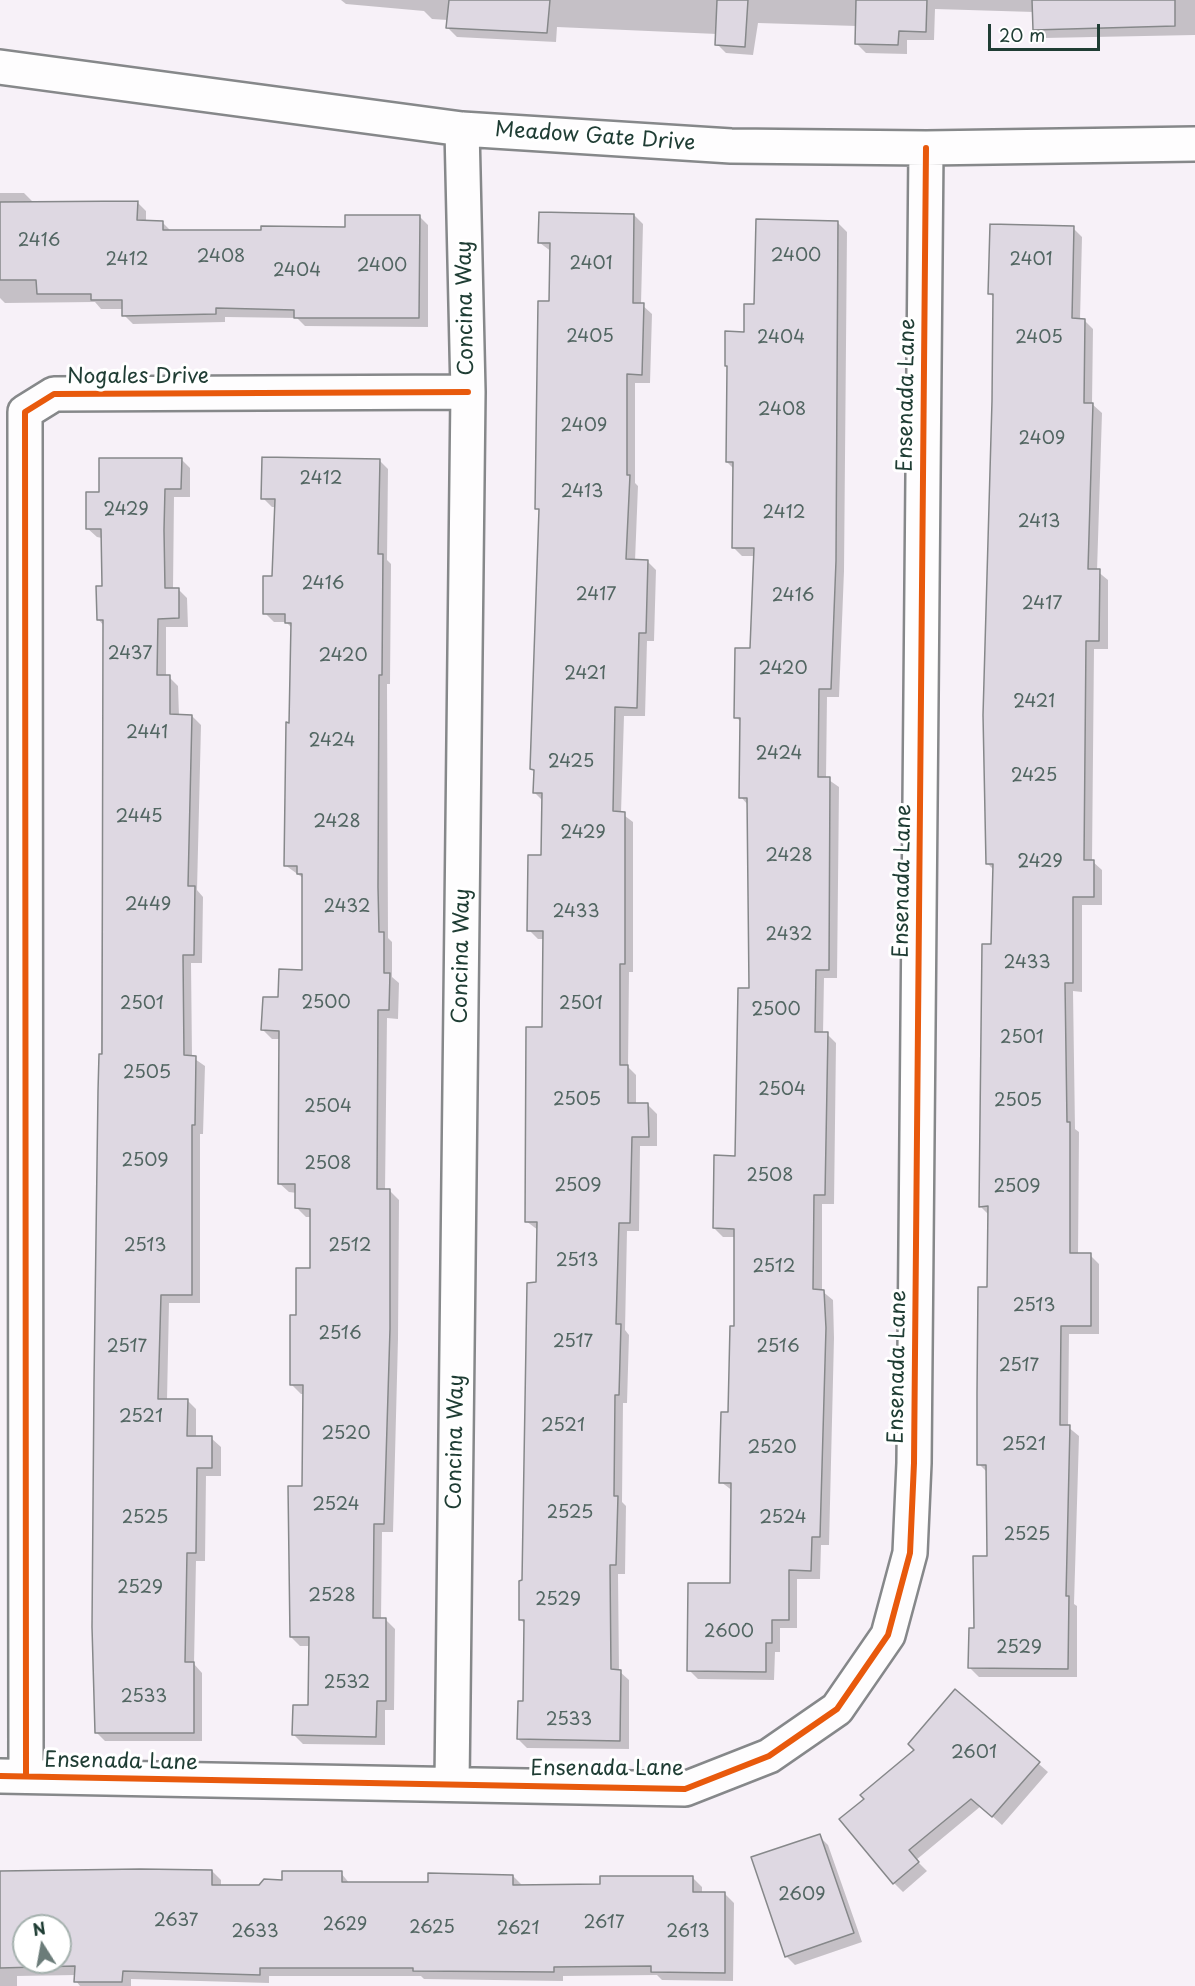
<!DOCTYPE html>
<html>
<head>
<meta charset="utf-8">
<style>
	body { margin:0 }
	#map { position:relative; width:1195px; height:1986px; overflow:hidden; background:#f7f1f8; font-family:"Playpen Sans",sans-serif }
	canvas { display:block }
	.north { position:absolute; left:12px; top:1914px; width:60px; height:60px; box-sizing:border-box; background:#fff; border:2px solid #a5b1ae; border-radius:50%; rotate:349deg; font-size:16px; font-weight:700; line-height:24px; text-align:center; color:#1f3d34 }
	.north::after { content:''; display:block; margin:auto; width:21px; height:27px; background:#6b7c79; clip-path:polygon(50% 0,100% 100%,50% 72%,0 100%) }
	.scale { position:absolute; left:988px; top:24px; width:112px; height:27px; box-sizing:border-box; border:3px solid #1f3d34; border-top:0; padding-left:8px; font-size:18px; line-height:21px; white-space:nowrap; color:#1f3d34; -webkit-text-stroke:4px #fff; paint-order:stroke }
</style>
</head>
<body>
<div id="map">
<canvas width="1195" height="1986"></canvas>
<div class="north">N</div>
<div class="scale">20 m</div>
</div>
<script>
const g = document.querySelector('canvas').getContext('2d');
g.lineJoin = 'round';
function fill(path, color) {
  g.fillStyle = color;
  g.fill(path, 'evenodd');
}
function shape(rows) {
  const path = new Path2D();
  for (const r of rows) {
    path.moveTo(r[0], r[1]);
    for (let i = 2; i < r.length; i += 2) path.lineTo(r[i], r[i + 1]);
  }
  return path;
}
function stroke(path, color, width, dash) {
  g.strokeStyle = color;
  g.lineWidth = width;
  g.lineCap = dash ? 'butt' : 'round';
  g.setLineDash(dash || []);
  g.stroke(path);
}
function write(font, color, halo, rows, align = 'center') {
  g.font = font + ' "Playpen Sans",sans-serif';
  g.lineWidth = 6;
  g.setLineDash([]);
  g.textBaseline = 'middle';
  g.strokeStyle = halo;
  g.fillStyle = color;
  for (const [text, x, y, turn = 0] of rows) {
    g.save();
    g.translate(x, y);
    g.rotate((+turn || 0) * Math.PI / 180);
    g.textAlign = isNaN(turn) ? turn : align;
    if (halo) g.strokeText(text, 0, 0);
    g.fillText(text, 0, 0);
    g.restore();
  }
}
const shadow = shape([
	[341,0,1195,0,1195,35,1044,38,1035,29,1034,12,935,9,934,40,907,40,907,54,866,53,857,44,857,26,758,23,753,55,726,53,717,44,717,34,557,27,556,42,457,37,448,28,448,20,432,19,424,11,346,4],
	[0,193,24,193,34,203,137,202,146,211,146,222,162,222,171,231,346,229,419,216,428,225,428,327,305,326,297,318,225,317,225,322,133,324,124,315,123,309,101,309,95,302,5,303,0,298],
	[634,215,643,224,641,304,652,314,650,383,635,383,635,483,638,486,635,561,647,561,656,570,654,641,647,641,645,716,624,716,621,813,633,822,633,972,629,972,628,1067,636,1075,636,1104,648,1105,657,1114,657,1146,640,1146,639,1231,627,1231,625,1330,629,1335,627,1403,623,1403,622,1502,626,1506,625,1574,618,1574,619,1671,629,1680,629,1749,527,1748,518,1739,525,1703,525,1624,521,1620,538,1230,526,1221,544,1028,545,939,538,939,529,930,543,856,544,802,535,793,535,772,532,769,540,512,537,508,552,252,540,243],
	[838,223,847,232,844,571,839,697,827,697,826,778,839,787,837,978,824,978,823,1034,827,1034,836,1043,834,1204,822,1204,822,1291,833,1300,834,1338,829,1545,821,1545,820,1579,797,1579,797,1628,780,1628,780,1652,775,1652,774,1680,698,1679,689,1670,731,1584,733,1491,721,1482,730,1413,735,1328,736,1237,723,1237,714,1228,737,1157,750,990,748,805,741,797,742,723,736,717,752,650,755,556,742,556,733,547,734,469,727,462,745,333,755,306],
	[1073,228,1082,237,1080,320,1084,320,1093,329,1092,404,1102,413,1097,571,1108,580,1108,649,1094,649,1092,861,1102,870,1102,905,1082,905,1082,992,1073,991,1075,1129,1079,1132,1078,1255,1090,1255,1099,1264,1099,1334,1069,1334,1068,1427,1079,1436,1074,1604,1077,1606,1077,1677,979,1677,970,1668,989,1557,988,1473,979,1464,989,1289,989,1215,980,1206,994,870,987,863,995,298,990,294],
	[181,459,190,468,190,497,174,497,173,589,178,589,187,598,188,627,166,627,166,677,169,677,178,686,179,716,192,716,201,725,197,890,203,897,202,963,191,963,192,1057,205,1066,203,1134,200,1134,200,1303,169,1303,167,1400,187,1400,196,1409,196,1438,211,1438,221,1447,221,1476,206,1476,205,1561,196,1561,194,1664,202,1673,202,1741,105,1741,96,1732,104,626,98,619,104,587,102,538,97,537,87,528,100,493],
	[379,460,388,469,387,560,391,564,390,684,387,684,388,938,392,942,392,977,399,983,398,1019,387,1018,385,1191,390,1191,399,1200,398,1339,393,1532,382,1532,381,1620,386,1620,395,1629,394,1710,385,1710,385,1745,303,1744,294,1735,310,1707,310,1646,300,1646,291,1637,303,1488,305,1394,301,1394,292,1385,297,1316,311,1270,311,1217,306,1217,297,1208,297,1193,289,1192,279,1183,281,1039,272,1039,263,1030,280,999,304,972,303,878,285,865,292,628,286,622,274,622,265,613,274,577,276,507,272,507,263,498],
	[955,1691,1048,1772,1002,1825,981,1806,916,1860,927,1871,903,1892,894,1883,866,1799,916,1750],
	[819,1836,828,1845,862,1942,795,1965,786,1956],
	[212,1871,221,1880,221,1887,260,1886,341,1873,350,1884,430,1884,513,1876,522,1885,602,1885,693,1878,702,1887,702,1894,725,1894,734,1903,733,1981,662,1980,657,1975,563,1976,563,1981,424,1979,421,1976,269,1976,269,1983,131,1979,131,1986,80,1986,76,1981,76,1975,17,1976,17,1986,0,1986,0,1873],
	[24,1926,60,1926,60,1962,24,1962]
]);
const building = shape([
	[449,0,550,0,547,33,446,28,449,0],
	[717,0,748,0,745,47,715,45,717,0],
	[856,0,927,0,926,32,899,31,898,45,855,44,856,0],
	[1032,0,1175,0,1175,26,1033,30,1032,0],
	[138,201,137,220,163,221,163,230,261,230,261,226,345,227,345,215,420,215,419,318,294,318,294,310,216,308,216,314,122,316,122,300,91,300,91,294,37,294,36,280,0,280,0,202,138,201],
	[539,212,634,214,633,303,644,303,642,375,627,374,627,475,630,475,626,559,648,560,646,633,639,633,637,708,615,707,613,811,625,812,625,964,620,964,620,1065,628,1065,628,1103,648,1103,649,1137,632,1137,630,1223,619,1223,616,1324,621,1324,619,1395,615,1395,614,1496,618,1496,616,1565,610,1565,611,1669,621,1670,620,1741,517,1739,518,1701,523,1701,524,1620,519,1620,519,1581,522,1580,527,1283,536,1282,537,1222,525,1222,526,1027,542,1027,543,931,527,931,528,855,541,855,542,793,533,793,534,770,530,769,539,509,535,509,538,301,549,301,550,243,538,243,539,212],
	[756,219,838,221,836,561,831,689,819,689,818,777,830,777,829,970,816,970,815,1032,828,1032,825,1195,814,1195,813,1289,824,1290,826,1328,820,1537,812,1537,811,1571,789,1570,789,1620,772,1620,772,1643,766,1643,766,1672,687,1671,688,1583,730,1583,731,1483,719,1483,721,1412,728,1412,730,1326,734,1326,734,1229,713,1228,714,1155,735,1156,738,988,749,988,747,798,739,798,740,718,734,718,735,648,750,648,754,548,732,548,733,462,726,462,727,366,725,366,725,331,744,332,744,304,754,304,756,219],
	[990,224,1074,226,1072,318,1085,319,1084,403,1093,403,1088,569,1100,569,1099,641,1086,641,1084,860,1094,860,1094,897,1073,897,1073,983,1065,983,1067,1122,1070,1122,1070,1253,1091,1253,1091,1326,1061,1326,1060,1425,1070,1425,1066,1596,1069,1596,1068,1669,968,1668,969,1628,974,1628,973,1556,987,1556,986,1465,977,1465,977,1393,978,1287,987,1287,988,1206,979,1207,982,944,991,944,993,864,986,864,983,715,992,401,993,294,988,294,990,224],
	[262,457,380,459,378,554,383,554,382,675,379,675,378,887,379,932,384,932,384,973,390,973,389,1010,378,1010,377,1189,390,1189,390,1329,384,1524,374,1524,373,1618,386,1618,386,1701,377,1701,376,1737,292,1735,293,1705,308,1705,309,1637,290,1637,288,1486,302,1486,303,1385,290,1385,290,1315,296,1315,296,1268,310,1268,310,1209,295,1208,295,1184,278,1184,279,1031,261,1030,263,997,278,997,279,969,302,970,302,874,297,874,297,866,284,866,286,722,289,723,291,623,285,623,285,614,263,614,263,576,272,576,275,499,261,499,262,457],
	[99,458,182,458,181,489,165,489,164,530,165,588,179,588,179,618,158,619,157,675,170,675,170,714,192,715,188,886,195,886,194,955,183,955,184,1055,196,1056,195,1125,192,1125,192,1295,161,1295,158,1399,188,1399,187,1436,212,1436,212,1468,197,1468,196,1553,187,1553,185,1662,194,1662,194,1733,95,1733,92,1627,94,1382,98,1091,99,1054,102,1054,103,620,97,620,96,586,102,586,101,529,86,529,86,492,99,492,99,458],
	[955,1689,1040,1762,992,1817,971,1799,909,1850,919,1862,893,1884,839,1819,864,1799,860,1795,914,1750,908,1744,955,1689],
	[820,1834,854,1933,785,1957,751,1857,820,1834],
	[140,1869,212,1870,212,1885,259,1885,264,1879,282,1880,282,1871,342,1871,342,1882,428,1882,428,1873,513,1875,513,1885,600,1884,600,1876,693,1876,693,1892,725,1892,725,1973,651,1972,651,1966,554,1967,554,1972,413,1971,413,1968,260,1968,260,1975,123,1971,122,1982,74,1982,75,1966,0,1968,0,1871,140,1869],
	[24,1926,60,1926,60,1962,24,1962,24,1926]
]);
const minor = shape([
	[0,67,462,129,731,146,926,148,1195,144],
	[0,1776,685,1789,769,1756,837,1709,888,1635,910,1553,914,1463,926,148],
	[26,1776,25,412,54,394,468,392],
	[452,1784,468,392,462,129]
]);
const cycleway = shape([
	[0,1776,685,1789,769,1756,837,1709,888,1635,910,1553,914,1463,926,148],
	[26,1776,25,412,54,394,468,392]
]);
const numberNames = [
	["2416",39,241],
	["2400",796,256],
	["2408",221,257],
	["2412",127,260],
	["2401",1031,260],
	["2401",591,264],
	["2400",382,266],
	["2404",297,271],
	["2405",590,337],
	["2404",781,338],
	["2405",1039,338],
	["2408",782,410],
	["2409",584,426],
	["2409",1042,439],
	["2412",321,479],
	["2413",582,492],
	["2429",126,510],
	["2412",784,513],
	["2413",1039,522],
	["2416",323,584],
	["2417",596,595],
	["2416",793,596],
	["2417",1042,604],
	["2437",130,654],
	["2420",343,656],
	["2420",783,669],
	["2421",585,674],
	["2421",1034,702],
	["2441",147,733],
	["2424",332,741],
	["2424",779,754],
	["2425",571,762],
	["2425",1034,776],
	["2445",139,817],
	["2428",337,822],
	["2429",583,833],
	["2428",789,856],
	["2429",1040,862],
	["2449",148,905],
	["2432",347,907],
	["2433",576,912],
	["2432",789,935],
	["2433",1027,963],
	["2500",326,1003],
	["2501",142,1004],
	["2501",581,1004],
	["2500",776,1010],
	["2501",1022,1038],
	["2505",147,1073],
	["2504",782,1090],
	["2505",577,1100],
	["2505",1018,1101],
	["2504",328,1107],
	["2509",145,1161],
	["2508",328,1164],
	["2508",770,1176],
	["2509",578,1186],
	["2509",1017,1187],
	["2513",145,1246],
	["2512",350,1246],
	["2513",577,1261],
	["2512",774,1267],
	["2513",1034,1306],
	["2516",340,1334],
	["2517",573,1342],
	["2517",127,1347],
	["2516",778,1347],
	["2517",1019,1366],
	["2521",141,1417],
	["2521",563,1426],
	["2520",346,1434],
	["2521",1024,1445],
	["2520",772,1448],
	["2524",336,1505],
	["2525",570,1513],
	["2525",145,1518],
	["2524",783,1518],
	["2525",1027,1535],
	["2529",140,1588],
	["2528",332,1596],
	["2529",558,1600],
	["2600",729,1632],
	["2529",1019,1648],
	["2532",347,1683],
	["2533",144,1697],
	["2533",569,1720],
	["2601",974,1753],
	["2609",802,1895],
	["2637",176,1921],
	["2617",604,1923],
	["2629",345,1925],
	["2625",432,1928],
	["2621",518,1929],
	["2633",255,1932],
	["2613",688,1932]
];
const streetNames = [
	["Meadow Gate Drive",595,137,4],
	["Concina Way",466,308,-91],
	["Nogales Drive",138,377],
	["Ensenada Lane",907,395,-89],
	["Ensenada Lane",903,881,-89],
	["Concina Way",462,956,-89],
	["Ensenada Lane",898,1367,-89],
	["Concina Way",456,1442,-89],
	["Ensenada Lane",121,1762,1],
	["Ensenada Lane",607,1769]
];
fill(shadow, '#0003');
fill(building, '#ded8e2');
stroke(building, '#86888a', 1.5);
stroke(minor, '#86888a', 38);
stroke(minor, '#fefdfe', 33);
stroke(cycleway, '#e8590c', 6);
write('18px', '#526662', null, numberNames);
write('21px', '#1f3d34', '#fff', streetNames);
</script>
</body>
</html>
